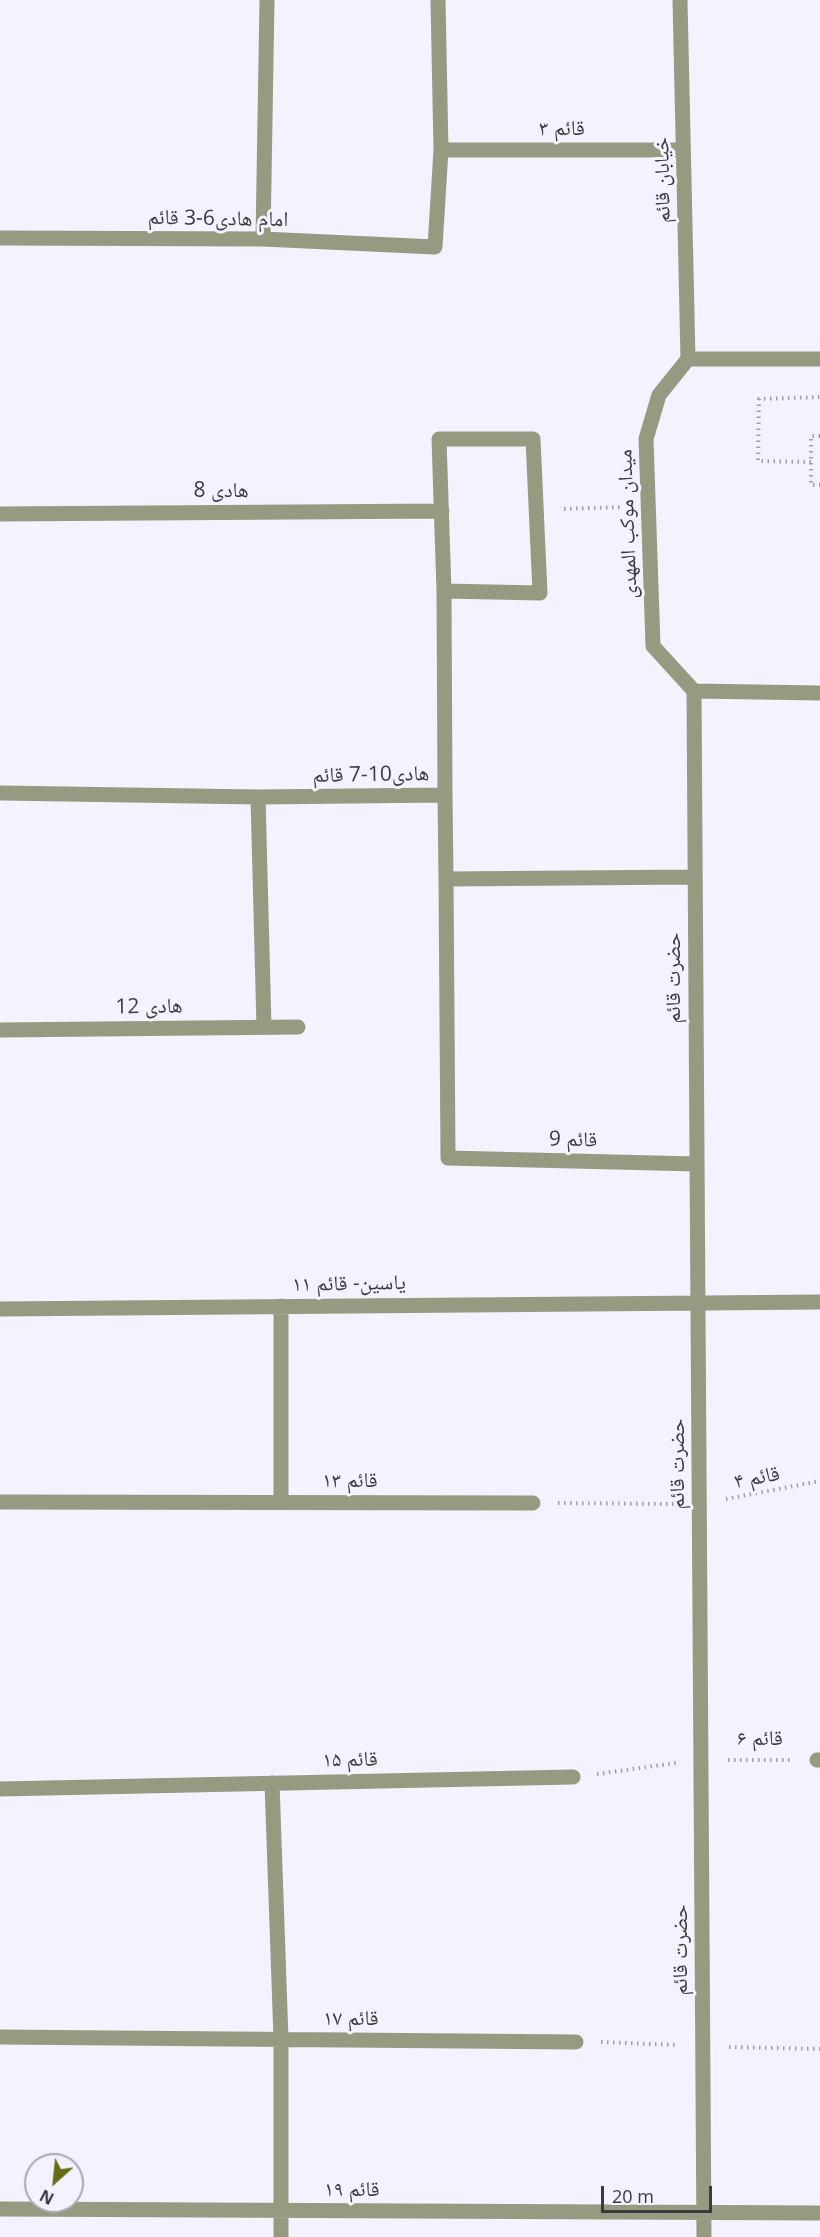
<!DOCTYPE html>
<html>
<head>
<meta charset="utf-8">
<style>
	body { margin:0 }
	#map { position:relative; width:820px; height:2237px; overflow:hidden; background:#f3f2fe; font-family:"Open Sans",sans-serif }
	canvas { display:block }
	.north { position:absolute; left:24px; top:2153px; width:60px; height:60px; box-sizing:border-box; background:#f3f2fe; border:2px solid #a9a8b2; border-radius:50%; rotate:207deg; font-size:16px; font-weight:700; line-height:24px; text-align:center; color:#3a3a3f }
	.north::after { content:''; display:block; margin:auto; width:21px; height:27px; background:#676d11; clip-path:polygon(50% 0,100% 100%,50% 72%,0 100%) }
	.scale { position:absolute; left:601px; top:2186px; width:111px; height:27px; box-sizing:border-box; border:3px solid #3a3a3f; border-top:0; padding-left:8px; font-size:18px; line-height:21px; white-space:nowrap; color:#3a3a3f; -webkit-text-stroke:4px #f3f2fe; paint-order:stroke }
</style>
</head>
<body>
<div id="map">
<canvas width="820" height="2237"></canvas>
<div class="north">N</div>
<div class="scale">20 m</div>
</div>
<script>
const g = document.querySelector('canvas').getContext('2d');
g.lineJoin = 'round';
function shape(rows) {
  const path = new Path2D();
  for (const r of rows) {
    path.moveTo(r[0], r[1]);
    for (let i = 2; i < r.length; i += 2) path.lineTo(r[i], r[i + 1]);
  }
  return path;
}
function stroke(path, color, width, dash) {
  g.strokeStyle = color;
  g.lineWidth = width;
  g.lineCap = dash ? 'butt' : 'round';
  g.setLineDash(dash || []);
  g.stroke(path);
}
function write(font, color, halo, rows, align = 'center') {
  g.font = font + ' "Open Sans","Noto Naskh Arabic",sans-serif';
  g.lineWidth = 6;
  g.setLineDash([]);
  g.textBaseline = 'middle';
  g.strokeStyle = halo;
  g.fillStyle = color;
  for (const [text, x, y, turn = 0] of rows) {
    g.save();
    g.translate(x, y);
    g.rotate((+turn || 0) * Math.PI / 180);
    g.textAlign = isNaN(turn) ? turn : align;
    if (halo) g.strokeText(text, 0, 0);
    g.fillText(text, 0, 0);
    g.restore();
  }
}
const path = shape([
	[820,436,811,436,811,485,820,485],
	[811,462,758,461,759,399,820,397],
	[564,509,622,507],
	[726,1499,820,1481],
	[558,1503,674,1504],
	[728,1760,793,1760],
	[597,1774,676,1763],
	[601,2042,677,2045],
	[729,2047,820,2049]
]);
const minor = shape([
	[680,0,688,359],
	[441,150,683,150],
	[0,238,263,239,435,247,441,150,438,0],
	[263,239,267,0],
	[820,359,688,359,659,395,646,439,653,646,694,691,820,693],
	[0,514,442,511],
	[444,591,540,593,533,439,439,439,444,591,445,795],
	[694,691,704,2237],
	[0,793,258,797,445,795,446,879,695,877],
	[258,797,264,1027],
	[446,879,448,1158,697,1164],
	[0,1030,298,1027],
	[281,1306,281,1502],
	[0,1309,820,1302],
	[0,1502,533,1503],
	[817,1760,820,1760],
	[272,1783,281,2039,281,2237],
	[0,1789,573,1777],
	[0,2037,576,2042],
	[0,2209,820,2213]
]);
const streetNames = [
	["قائم ۳",562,129],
	["خیابان قائم",663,180,-91],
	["امام هادی6-3 قائم",218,219,1],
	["هادی 8",221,491],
	["میدان موکب المهدی",628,524,-92],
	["هادی10-7 قائم",371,775,-1],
	["حضرت قائم",674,978,-90],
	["12 هادی",149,1007,-1],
	["قائم 9",573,1140,1],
	["یاسین- قائم ۱۱",349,1284,-1],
	["حضرت قائم",678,1464,-90],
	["قائم ۴",757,1478,-11],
	["قائم ۱۳",350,1481],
	["قائم ۶",760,1739],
	["قائم ۱۵",350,1760,-1],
	["حضرت قائم",681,1950,-90],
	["قائم ۱۷",351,2019],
	["قائم ۱۹",352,2190]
];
stroke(path, '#9f9ea7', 4, [1.5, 4.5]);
stroke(minor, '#979a81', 15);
write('21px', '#3a3a3f', '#f3f2fe', streetNames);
</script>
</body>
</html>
